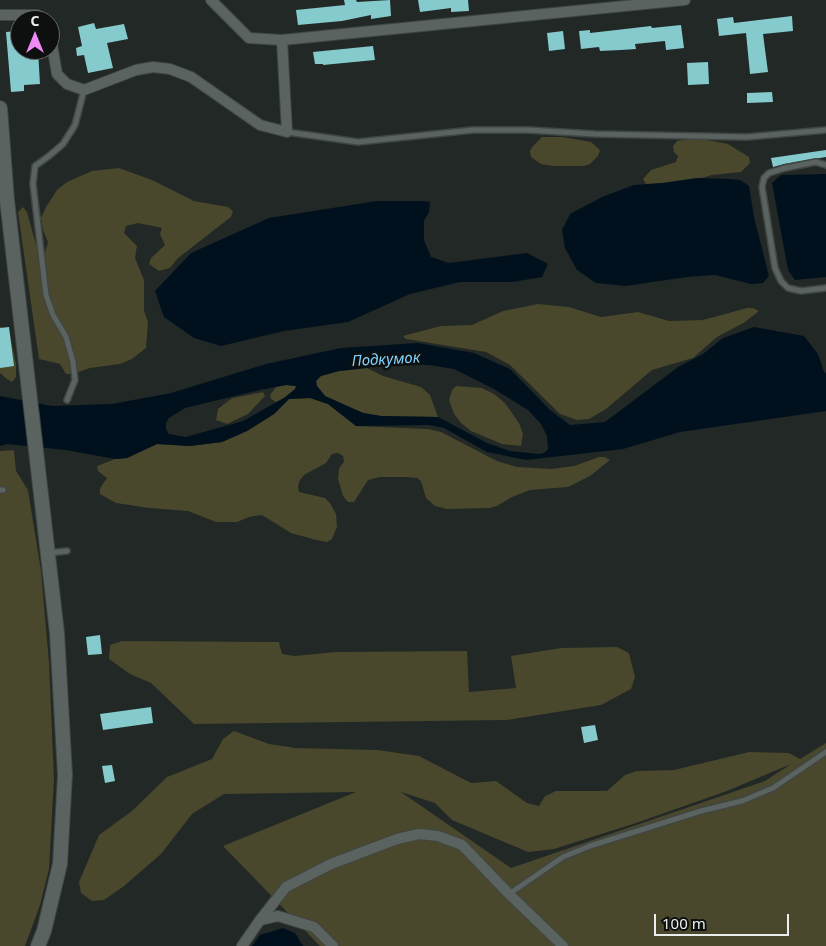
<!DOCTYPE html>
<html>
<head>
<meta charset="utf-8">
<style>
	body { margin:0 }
	#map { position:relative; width:826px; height:946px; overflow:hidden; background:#212825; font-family:"Noto Sans",sans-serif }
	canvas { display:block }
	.north { position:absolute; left:10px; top:10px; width:50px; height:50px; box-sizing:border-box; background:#0d100f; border:1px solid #656968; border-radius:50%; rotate:0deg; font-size:14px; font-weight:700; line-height:20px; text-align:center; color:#eaefed }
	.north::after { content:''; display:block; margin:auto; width:18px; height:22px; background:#f08bf5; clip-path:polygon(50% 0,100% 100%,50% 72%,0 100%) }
	.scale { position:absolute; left:654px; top:914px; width:135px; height:22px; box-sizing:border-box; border:2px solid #eaefed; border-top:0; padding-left:6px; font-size:15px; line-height:18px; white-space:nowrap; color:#eaefed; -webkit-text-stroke:4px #0d100f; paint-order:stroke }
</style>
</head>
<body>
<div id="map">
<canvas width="826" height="946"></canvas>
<div class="north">С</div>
<div class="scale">100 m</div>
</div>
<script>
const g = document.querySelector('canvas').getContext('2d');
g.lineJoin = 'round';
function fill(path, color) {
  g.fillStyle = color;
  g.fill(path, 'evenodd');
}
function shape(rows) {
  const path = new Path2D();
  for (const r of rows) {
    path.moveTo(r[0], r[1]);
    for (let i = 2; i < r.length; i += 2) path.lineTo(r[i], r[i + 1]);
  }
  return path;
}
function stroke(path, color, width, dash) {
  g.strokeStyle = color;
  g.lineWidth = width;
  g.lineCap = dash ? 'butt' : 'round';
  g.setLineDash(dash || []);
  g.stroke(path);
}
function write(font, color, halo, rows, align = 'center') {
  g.font = font + ' "Noto Sans",sans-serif';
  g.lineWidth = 5;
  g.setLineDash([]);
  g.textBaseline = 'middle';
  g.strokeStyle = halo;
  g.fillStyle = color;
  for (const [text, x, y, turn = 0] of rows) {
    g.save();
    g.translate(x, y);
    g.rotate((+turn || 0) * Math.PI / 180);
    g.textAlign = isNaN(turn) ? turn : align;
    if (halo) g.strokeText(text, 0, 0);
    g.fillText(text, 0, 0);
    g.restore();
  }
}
const green = shape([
	[542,137,563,137,591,142,600,150,598,156,590,164,584,166,553,166,541,164,531,157,530,151,533,146],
	[696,138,728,144,749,157,750,163,741,172,712,175,687,182,646,184,643,179,651,170,676,162,678,156,674,152,673,146,677,141],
	[119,168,152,180,194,201,228,207,233,211,231,217,178,258,170,268,159,271,149,264,151,258,165,245,160,234,162,228,138,223,126,226,124,233,137,246,135,258,144,280,144,311,148,322,146,348,132,359,120,364,90,368,73,374,66,374,60,364,39,359,18,212,23,207,27,212,37,248,40,271,45,270,45,253,48,242,43,230,41,218,46,207,57,190,67,182,92,171],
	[538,304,569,307,601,317,638,312,669,321,703,320,747,308,753,308,759,311,745,322,717,337,693,358,652,370,606,409,589,419,577,420,560,414,510,365,486,352,406,339,403,336,441,326,472,325,503,311],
	[0,326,10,334,11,340,16,364,16,377,12,382,7,379,0,373],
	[367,368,383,376,421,387,430,395,438,417,381,416,363,413,325,396,317,386,316,381,320,376,339,371],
	[286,385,296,386,296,389,284,398,276,402,271,399,270,395,276,387],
	[456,386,482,388,494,394,505,403,519,423,523,434,521,446,502,444,471,431,461,423,454,414,449,400,452,390],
	[263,392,265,396,248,414,227,424,216,420,218,409,228,401,233,398],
	[310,398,328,404,356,426,428,429,441,432,497,461,517,467,552,469,574,466,599,457,605,457,610,460,590,476,568,487,530,490,512,497,497,506,490,508,447,509,435,506,426,498,421,481,417,478,406,477,380,477,368,480,354,502,348,502,343,496,338,479,339,468,344,462,343,456,338,453,332,454,326,463,304,475,300,480,298,486,299,492,325,498,330,503,336,514,337,527,332,539,327,542,316,540,291,533,262,515,249,517,237,522,216,522,188,511,149,508,116,503,100,494,100,488,107,478,98,471,97,466,115,459,127,458,157,444,190,446,222,442,247,431,274,414,289,399],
	[14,450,16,471,28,490,41,571,49,662,54,779,49,869,40,905,25,946,0,946,0,451],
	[122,641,279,642,282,654,294,656,336,652,467,651,469,692,516,688,511,656,561,648,617,647,629,653,635,677,631,689,601,705,507,720,194,724,151,683,130,674,109,659,110,645],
	[234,731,269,744,296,748,378,750,419,756,471,783,496,781,527,803,539,806,545,796,556,791,607,791,625,775,637,771,674,770,749,752,789,753,800,759,826,743,826,946,320,946,223,846,356,792,224,794,192,814,161,854,124,886,104,900,92,901,81,893,79,882,99,835,132,811,167,777,212,759,223,739],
	[791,764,765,781,511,868,401,792,435,803,452,820,528,852,554,849,636,823,727,791]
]);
const water = shape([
	[826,174,826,277,795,280,788,270,772,183,781,175],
	[697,178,730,179,740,180,749,186,754,217,769,276,763,283,751,284,715,275,687,277,626,286,596,283,577,270,565,248,562,230,570,214,602,197,634,185,662,183],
	[377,201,423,201,430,202,429,212,424,221,424,240,431,257,449,263,527,253,548,264,542,277,512,282,460,282,410,294,348,322,284,331,221,346,194,338,164,317,155,291,191,253,269,218],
	[754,327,804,336,818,354,824,372,826,373,826,411,680,432,623,449,526,460,487,452,444,428,428,425,356,426,328,404,310,398,289,399,274,414,247,431,222,442,190,446,157,444,127,458,115,459,66,450,7,444,0,446,0,396,52,406,112,404,171,393,266,364,341,348,418,343,474,353,510,369,550,410,570,425,605,422,678,367,703,354,723,338],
	[385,364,429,365,454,369,494,389,528,410,541,424,547,436,548,449,544,453,539,454,510,451,487,443,438,417,381,416,363,413,325,396,317,386,316,381,321,376,339,371,367,368],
	[286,385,296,386,295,389,284,398,243,421,186,437,169,434,166,429,166,423,169,418,185,408,260,390],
	[283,928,295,933,303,946,252,946,260,935]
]);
const building = shape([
	[344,0,356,0,357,2,390,0,391,16,371,19,371,15,342,21,298,25,296,10,345,5],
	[418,0,468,0,469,11,451,12,451,8,420,12],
	[792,16,793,31,763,34,768,72,750,74,746,33,719,36,717,19,733,17,734,23],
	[94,23,96,29,124,24,128,39,107,43,113,68,88,73,84,55,77,56,76,48,82,46,78,27],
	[681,25,684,48,666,50,665,41,635,44,636,49,621,50,600,51,599,47,581,49,579,31,590,30,590,33,651,26,652,28],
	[18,31,20,50,38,50,40,84,24,85,24,91,11,92,6,32],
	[563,31,565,49,549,51,547,33],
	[373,46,375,60,323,65,323,64,315,64,313,52],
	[708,62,709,84,688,85,687,63],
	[772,92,773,102,747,103,747,93],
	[826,150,826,157,784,164,773,167,771,158],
	[9,327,14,366,0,368,0,328],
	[100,635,102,654,88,655,86,637],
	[151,707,153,723,103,730,100,714],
	[595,725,598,740,584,743,581,727],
	[112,765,115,781,105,783,102,766]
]);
const lane = shape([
	[287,132,358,142,473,130,528,130,595,134,747,137,826,130],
	[826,165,816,162,785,168,769,173,764,178,762,187,775,268,781,281,788,288,801,291,826,288],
	[67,400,75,380,73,362,66,337,53,315,46,295,33,184,35,166,49,156,63,144,75,125,84,90],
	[0,490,3,490],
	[48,553,67,551],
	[509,894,563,857,590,846,701,811,742,801,773,788,826,752]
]);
const street = shape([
	[211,0,249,38,282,40,685,0],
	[0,15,37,15,43,20],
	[50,33,57,74,67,84,84,90,136,70,153,67,170,69,191,77,260,125,287,132,282,40],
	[260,920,278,916,314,927,333,946],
	[242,946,260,920,286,887,331,864,397,839,419,834,438,836,462,845,509,894,563,946]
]);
const secondary = shape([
	[0,108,7,200,57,633,65,775,60,864,44,931,38,946]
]);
const waterNames = [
	["Подкумок",386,360,-3]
];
fill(green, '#49472c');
fill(water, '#00111d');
fill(building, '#85cacd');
stroke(lane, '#404644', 8);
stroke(street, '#404644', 12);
stroke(secondary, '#404644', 16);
stroke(lane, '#5a635f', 5);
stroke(street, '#5a635f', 10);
stroke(secondary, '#5a635f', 14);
write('italic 15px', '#82d5ff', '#0d100f', waterNames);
</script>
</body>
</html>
